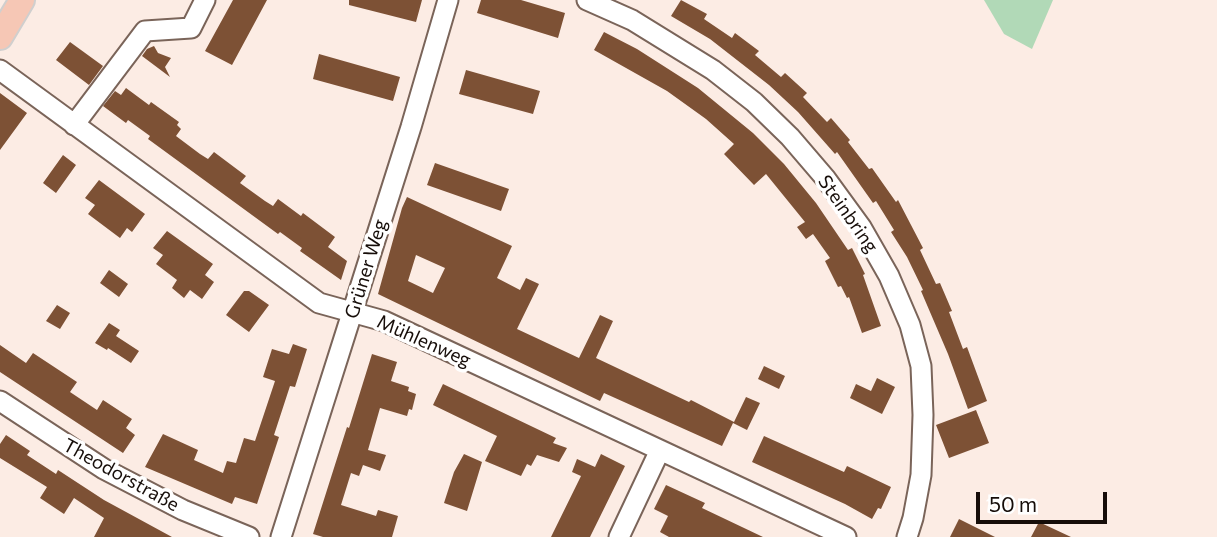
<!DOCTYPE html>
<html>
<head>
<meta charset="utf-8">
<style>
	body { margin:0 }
	#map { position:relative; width:1217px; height:537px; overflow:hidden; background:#fcece4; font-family:Commissioner,sans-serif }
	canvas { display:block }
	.scale { position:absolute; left:976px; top:492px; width:131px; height:32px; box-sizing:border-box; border:4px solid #160d09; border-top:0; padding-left:9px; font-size:21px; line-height:24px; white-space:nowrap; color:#160d09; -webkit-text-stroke:5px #fff; paint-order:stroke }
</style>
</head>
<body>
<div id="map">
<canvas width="1217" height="537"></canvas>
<div class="scale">50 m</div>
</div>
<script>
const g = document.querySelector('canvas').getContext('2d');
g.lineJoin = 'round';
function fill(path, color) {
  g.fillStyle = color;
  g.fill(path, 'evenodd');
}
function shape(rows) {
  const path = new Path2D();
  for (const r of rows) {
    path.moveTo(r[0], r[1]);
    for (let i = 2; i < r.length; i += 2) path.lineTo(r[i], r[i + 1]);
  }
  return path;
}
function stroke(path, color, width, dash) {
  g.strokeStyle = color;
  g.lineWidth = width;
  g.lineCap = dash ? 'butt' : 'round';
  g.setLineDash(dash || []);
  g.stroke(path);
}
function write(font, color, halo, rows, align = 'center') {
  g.font = font + ' Commissioner,sans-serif';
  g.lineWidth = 7;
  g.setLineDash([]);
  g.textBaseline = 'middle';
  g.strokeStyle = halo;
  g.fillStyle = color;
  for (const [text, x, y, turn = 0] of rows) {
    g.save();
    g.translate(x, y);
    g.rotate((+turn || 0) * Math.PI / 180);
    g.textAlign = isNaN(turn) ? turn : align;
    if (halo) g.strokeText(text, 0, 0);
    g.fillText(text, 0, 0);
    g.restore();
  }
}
const green = shape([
	[984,0,1053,0,1032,49,1004,34]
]);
const building = shape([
	[233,0,267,0,232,65,205,51],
	[349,0,422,0,416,22,349,5],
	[481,0,521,0,565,13,558,38,477,13],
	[681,0,707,14,704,19,732,38,735,33,759,51,755,55,781,77,785,73,807,93,803,97,827,122,831,118,850,140,848,142,869,169,872,168,896,202,898,200,923,248,920,250,936,284,940,283,952,311,949,312,963,349,967,347,987,401,968,409,948,354,921,291,923,290,907,257,891,232,894,230,876,201,873,203,837,152,835,154,798,112,769,85,710,39,671,16],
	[604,32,637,49,698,88,753,133,784,164,816,203,848,250,852,248,865,274,863,275,881,326,862,333,849,297,847,298,841,286,838,287,825,261,830,258,813,234,806,239,797,227,805,222,766,174,754,185,724,154,734,144,706,119,667,91,594,50],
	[70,42,103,66,89,85,56,60],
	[154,46,158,53,171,58,165,67,170,77,142,56,147,49],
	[319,54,400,77,393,101,313,79],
	[466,70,540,91,533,114,459,94],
	[126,88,149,105,151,102,179,122,177,125,181,129,176,136,200,154,208,159,214,152,246,176,240,183,265,201,273,206,278,199,301,216,303,213,335,237,328,247,347,261,341,280,300,251,302,248,280,232,278,234,148,139,150,136,128,120,126,123,103,106,115,91,121,95],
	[0,93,27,113,0,150],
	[63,155,76,165,56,193,43,183],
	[435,163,509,189,501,211,427,185],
	[99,180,145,214,132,232,127,228,120,238,88,214,95,205,85,198],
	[407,197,512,246,497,278,520,290,526,278,539,284,517,329,579,358,600,315,613,321,596,358,689,402,691,400,734,422,746,397,760,403,747,430,733,423,722,446,604,393,600,401,378,294,402,208],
	[416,255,445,268,433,293,408,281],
	[167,231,213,264,205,275,214,282,202,299,190,290,184,298,172,288,177,280,156,264,163,255,153,248],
	[109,270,128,284,119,297,100,283],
	[244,291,249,291,269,305,249,332,226,315],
	[57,305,70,313,60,329,46,321],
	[109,323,120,330,116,336,139,351,131,363,108,348,107,350,95,343],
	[293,344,307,349,295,387,290,386,274,435,279,437,257,504,235,497,232,504,145,467,163,434,198,450,194,460,223,473,227,461,236,463,244,438,255,441,275,381,263,377,272,349,289,354],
	[0,345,26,363,33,353,77,382,70,392,97,410,103,400,132,419,126,428,135,435,123,453,0,372],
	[372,354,397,362,391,381,409,387,408,391,416,394,412,410,409,409,407,416,380,408,368,450,386,455,380,471,363,465,359,476,351,473,341,505,376,516,378,510,398,516,392,537,323,537,313,534,347,427,349,428],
	[764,366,785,376,779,389,758,379],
	[877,378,895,387,882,414,850,398,856,384,871,391],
	[443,384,556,438,553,443,567,448,559,462,537,455,531,466,527,464,521,476,485,461,497,436,433,405],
	[976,410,989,443,949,458,936,425],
	[6,435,30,451,27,455,56,474,58,470,104,500,172,537,94,537,104,518,74,498,64,514,40,498,47,487,0,458,0,444],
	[764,436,844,472,847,466,891,487,881,509,878,508,872,519,845,504,752,462],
	[464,454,482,462,467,511,444,503,454,472],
	[601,454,625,466,590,537,551,537,581,476,572,472,577,459,595,467],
	[666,485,705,503,702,508,763,537,669,537,660,532,668,516,654,509],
	[959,519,995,537,950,537],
	[1039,522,1071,537,1031,537]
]);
const minor = shape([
	[587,0,632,20,713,70,754,102,790,137,826,179,861,227,889,276,910,325,921,366,923,415,921,475,913,518,907,537],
	[0,70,319,303,384,321,846,537],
	[74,125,145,31,191,28,205,0],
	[0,401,104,469,183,510,249,537],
	[281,537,411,127,448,0],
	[619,537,660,450]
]);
const major = shape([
	[0,37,22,0]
]);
const streetNames = [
	["Steinbring",848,214,55],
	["Grüner Weg",366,269,-73],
	["Mühlenweg",424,341,24],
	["Theodorstraße",121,475,29]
];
fill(green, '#b1d9b7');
fill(building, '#7d5135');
stroke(minor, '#7a6459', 23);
stroke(major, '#d0cfce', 28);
stroke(minor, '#fff', 19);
stroke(major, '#f6c7b5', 24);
write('19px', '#160d09', '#fff', streetNames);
</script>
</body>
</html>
